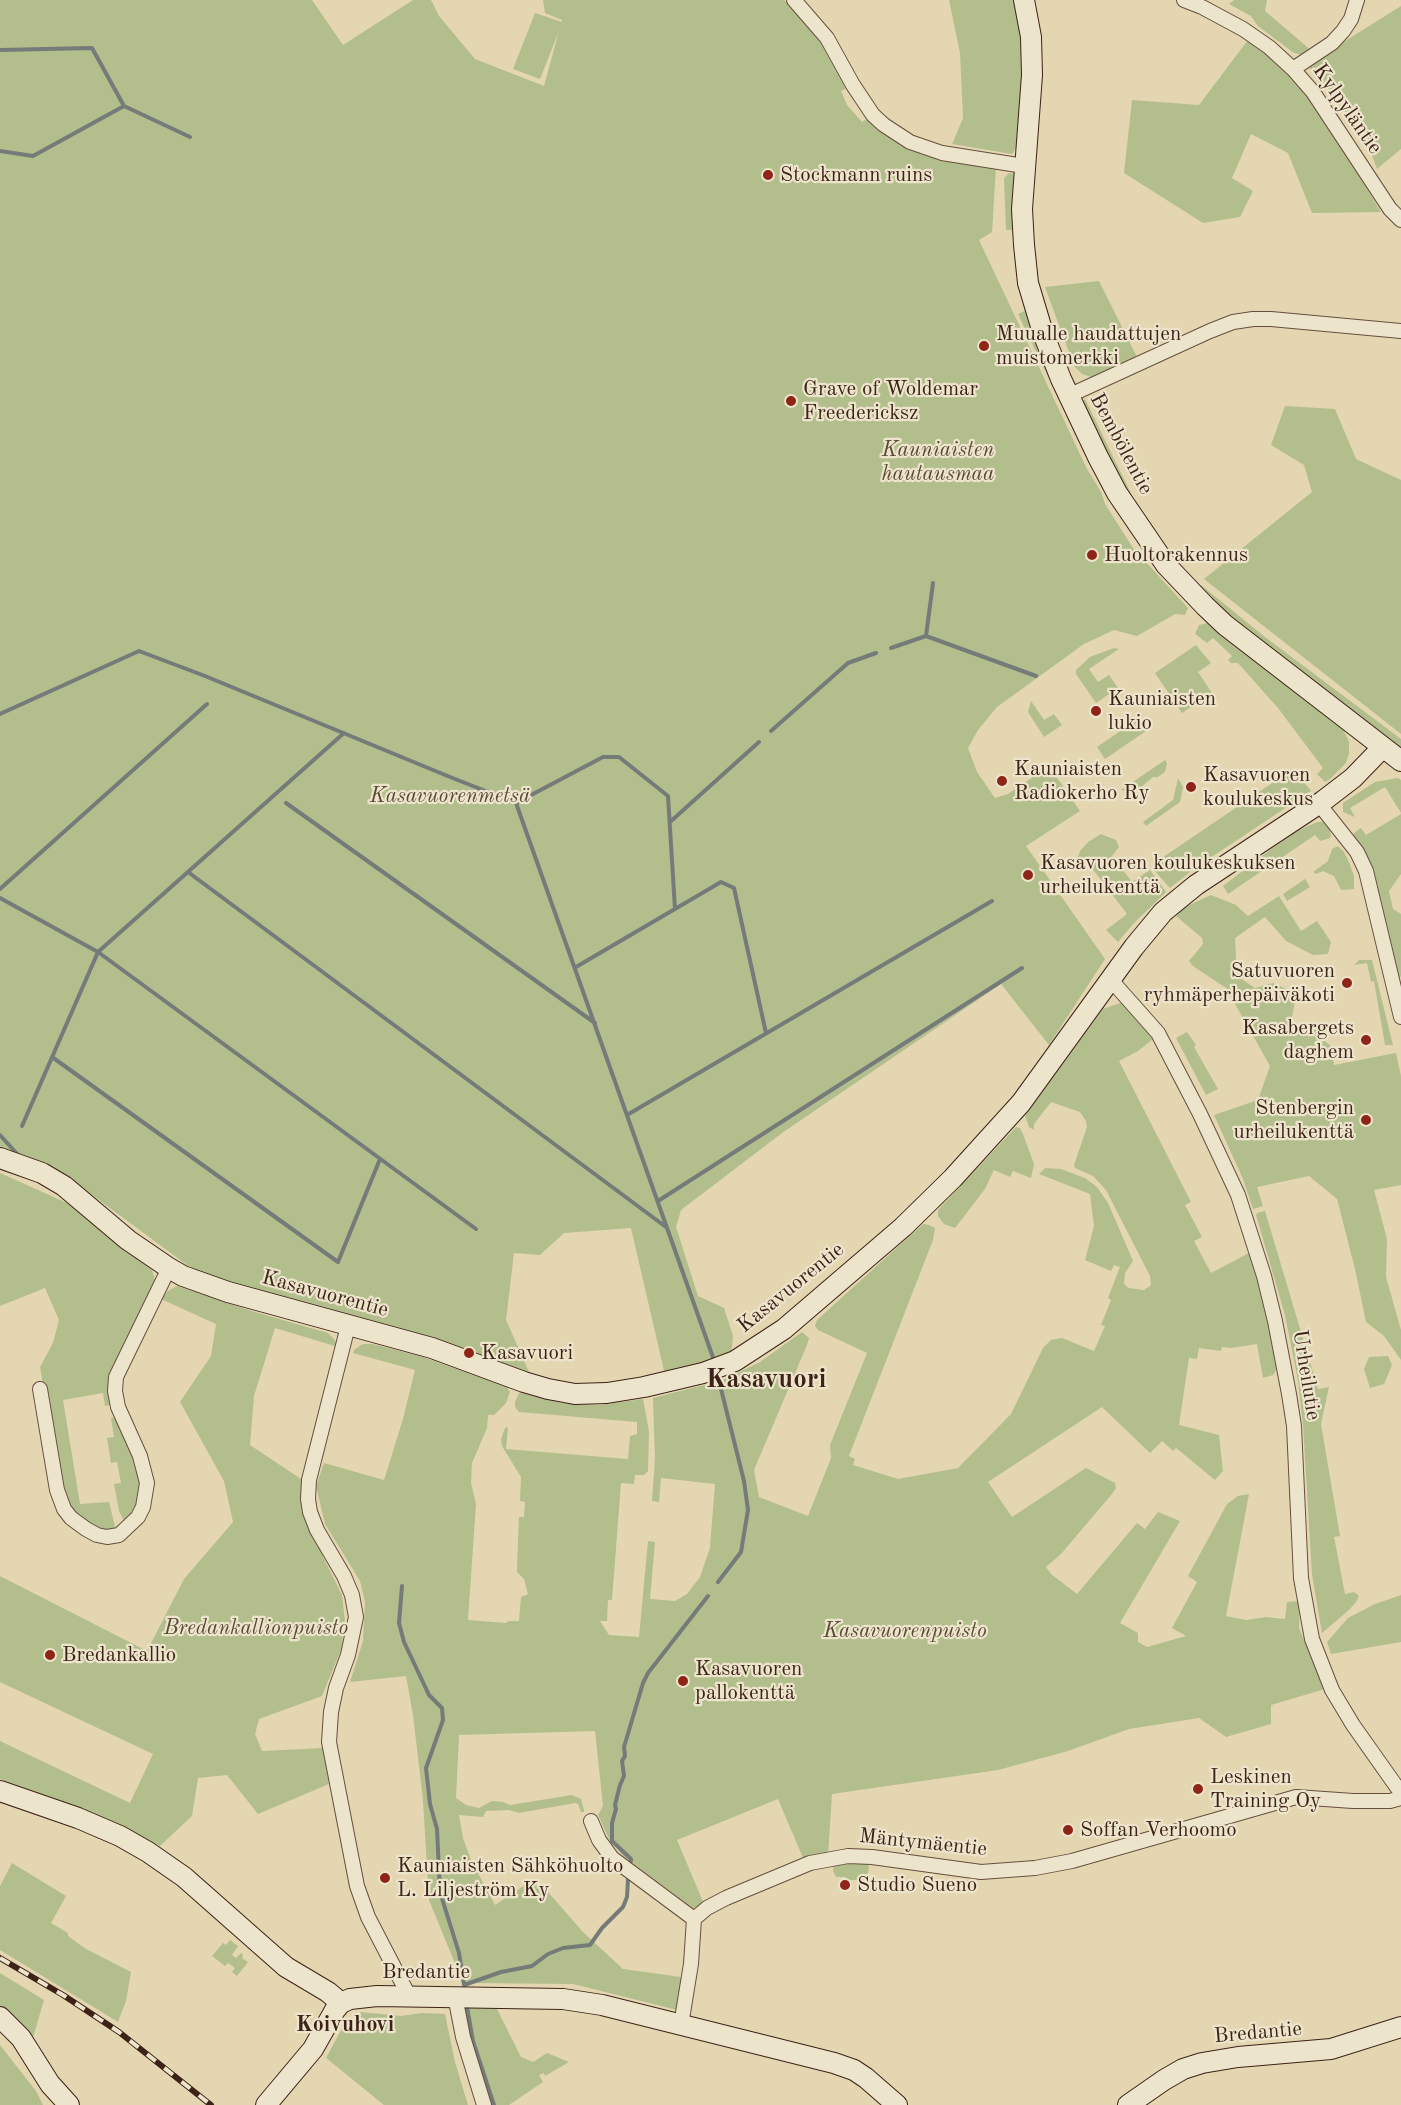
<!DOCTYPE html>
<html>
<head>
<meta charset="utf-8">
<style>
	body { margin:0 }
	canvas { display:block; background:#e3d6b1 }
</style>
</head>
<body>
<canvas width="1401" height="2105"></canvas>
<script>
const g = document.querySelector('canvas').getContext('2d');
g.lineJoin = 'round';
function fill(path, color) {
  g.fillStyle = color;
  g.fill(path, 'evenodd');
}
function shape(rows) {
  const path = new Path2D();
  for (const r of rows) {
    path.moveTo(r[0], r[1]);
    for (let i = 2; i < r.length; i += 2) path.lineTo(r[i], r[i + 1]);
  }
  return path;
}
function stroke(path, color, width, dash) {
  g.strokeStyle = color;
  g.lineWidth = width;
  g.lineCap = dash ? 'butt' : 'round';
  g.setLineDash(dash || []);
  g.stroke(path);
}
function write(font, color, halo, rows, align = 'center') {
  g.font = font + ' "Old Standard TT",serif';
  g.lineWidth = 4.5;
  g.setLineDash([]);
  g.textBaseline = 'middle';
  g.strokeStyle = halo;
  g.fillStyle = color;
  for (const [text, x, y, turn = 0] of rows) {
    g.save();
    g.translate(x, y);
    g.rotate((+turn || 0) * Math.PI / 180);
    g.textAlign = isNaN(turn) ? turn : align;
    if (halo) g.strokeText(text, 0, 0);
    g.fillText(text, 0, 0);
    g.restore();
  }
}
const green = shape([
	[0,0,312,0,343,45,413,0,431,0,439,16,475,59,544,86,559,31,540,79,513,69,535,13,562,22,562,20,545,13,543,0,784,0,799,12,821,38,849,87,841,91,847,105,862,122,868,118,898,141,996,167,992,232,979,240,1087,469,1101,492,1105,504,1133,548,1188,608,1185,615,1175,614,1137,636,1114,630,1084,644,997,707,978,730,968,748,977,772,995,798,1008,794,1049,766,1080,811,1026,846,1105,959,1049,1045,1001,984,782,1133,681,1210,676,1227,698,1296,724,1308,733,1336,731,1356,665,1375,631,1228,564,1233,540,1255,514,1253,506,1320,530,1374,474,1352,475,1350,467,1347,466,1349,447,1342,442,1343,218,1280,187,1265,84,1189,33,1163,0,1151],
	[949,0,1015,0,1020,15,1024,87,1019,143,1012,154,952,144,963,118,960,53],
	[1234,0,1267,0,1265,11,1313,52,1303,55,1294,53,1258,26,1251,16,1229,4],
	[1401,6,1401,149,1377,169,1367,142,1322,81,1308,66,1318,58],
	[1248,40,1266,52,1292,77,1325,120,1381,212,1312,213,1288,153,1251,134,1232,178,1253,191,1240,217,1203,223,1124,173,1132,100,1199,105],
	[1009,173,1018,174,1055,377,1049,379,1018,314,1025,311,1016,272,1012,230,1006,230,1004,178],
	[1099,281,1139,361,1094,378,1082,374,1074,366,1045,287],
	[1085,399,1138,508,1133,507,1081,403],
	[1285,406,1335,409,1356,459,1401,480,1401,734,1204,579,1312,492,1304,465,1271,445],
	[1201,585,1265,637,1401,739,1401,750,1228,617,1200,587],
	[1207,623,1343,730,1349,741,1349,753,1346,763,1330,779,1325,782,1317,774,1323,768,1278,708,1238,663,1231,663,1228,660,1232,656,1213,638,1207,643,1195,634,1199,625],
	[1196,645,1211,663,1198,672,1212,693,1182,713,1155,673],
	[1114,648,1119,649,1089,669,1098,682,1109,675,1118,688,1096,703,1076,674,1076,670,1090,657],
	[1031,701,1044,720,1054,714,1062,725,1044,737,1028,712],
	[1138,719,1146,731,1105,759,1097,747],
	[1165,760,1167,763,1165,772,1158,777,1153,777,1134,793,1121,790],
	[1287,773,1290,780,1298,775,1311,791,1195,868,1170,888,1154,870,1153,864],
	[1178,778,1183,787,1180,802,1146,826,1143,822,1173,800],
	[1398,778,1401,780,1401,813,1385,787,1350,808,1355,817,1343,812,1343,803,1375,782],
	[1401,814,1401,874,1389,891,1393,909,1401,914,1401,976,1397,980,1352,837,1354,833,1361,828,1366,835],
	[1317,822,1323,822,1329,829,1331,835,1330,838,1320,841,1315,835,1228,894,1223,886,1270,850,1299,830],
	[1101,834,1116,840,1119,847,1112,856,1132,882,1150,870,1166,892,1134,923,1118,942,1106,930,1127,914,1085,859,1075,866,1080,851,1088,842],
	[1338,846,1344,852,1349,862,1354,876,1354,889,1341,890,1334,876,1323,871,1316,874,1313,872,1328,861,1332,849],
	[1305,879,1310,887,1287,901,1283,894],
	[1211,895,1236,905,1248,916,1279,896,1301,931,1317,921,1331,942,1328,954,1313,955,1286,941,1265,917,1235,938,1237,976,1255,988,1273,983,1289,990,1295,1001,1292,1017,1287,1028,1307,1031,1320,1029,1321,1038,1331,1046,1334,1065,1396,1053,1401,1076,1401,1185,1374,1190,1387,1239,1386,1277,1401,1330,1401,1360,1384,1336,1366,1322,1355,1269,1337,1199,1309,1176,1257,1187,1263,1206,1253,1209,1243,1179,1214,1115,1258,1100,1270,1066,1226,988,1193,966,1189,961,1203,944,1202,938,1176,916,1183,908],
	[1359,960,1372,960,1393,1045,1385,1045,1374,981,1371,982,1367,963,1354,965],
	[1123,1002,1153,1039,1138,1051,1119,1061,1191,1202,1185,1205,1202,1237,1194,1241,1211,1273,1249,1253,1257,1272,1278,1360,1277,1369,1273,1375,1263,1378,1257,1344,1231,1348,1222,1347,1221,1351,1199,1348,1197,1359,1189,1358,1179,1425,1219,1435,1223,1471,1215,1480,1176,1448,1173,1451,1162,1441,1150,1453,1102,1407,988,1482,1012,1517,1086,1468,1115,1483,1116,1488,1112,1494,1061,1554,1046,1567,1051,1574,1077,1594,1137,1523,1145,1529,1158,1512,1180,1521,1120,1623,1138,1633,1138,1642,1147,1647,1186,1636,1172,1628,1197,1582,1188,1576,1227,1504,1238,1496,1249,1494,1226,1616,1246,1620,1266,1617,1285,1619,1287,1602,1300,1601,1299,1628,1325,1689,1271,1705,1271,1724,1226,1737,1199,1718,1129,1729,1068,1751,998,1770,832,1794,828,1855,803,1858,778,1799,677,1840,704,1904,693,1908,623,1856,609,1839,598,1815,603,1806,595,1731,459,1735,456,1798,466,1805,479,1808,492,1801,503,1802,510,1805,572,1795,581,1799,584,1810,584,1812,581,1812,578,1804,575,1803,519,1813,509,1810,486,1811,483,1817,459,1815,463,1838,471,1860,495,1905,528,1883,542,1885,582,1931,623,1969,681,1977,677,2010,573,1984,463,1983,429,1900,423,1800,413,1715,406,1676,350,1682,363,1641,365,1602,360,1581,325,1524,316,1486,324,1463,384,1480,403,1419,415,1370,353,1353,355,1349,363,1344,373,1344,420,1356,507,1387,510,1392,506,1403,494,1415,488,1415,487,1428,472,1463,471,1483,476,1504,468,1620,506,1623,509,1621,519,1621,521,1597,528,1594,524,1579,517,1572,517,1568,519,1517,524,1517,525,1502,520,1501,521,1477,502,1446,501,1439,505,1428,508,1427,506,1449,628,1459,630,1436,637,1434,637,1422,519,1412,515,1407,515,1402,519,1393,521,1392,562,1403,599,1405,643,1399,649,1432,648,1471,644,1475,635,1475,634,1484,621,1483,612,1600,608,1600,607,1621,600,1621,609,1635,639,1637,648,1541,655,1542,650,1599,675,1601,687,1594,700,1577,710,1548,715,1484,661,1478,659,1502,652,1501,655,1458,653,1398,723,1380,760,1362,802,1332,809,1338,807,1345,754,1470,759,1497,808,1516,831,1458,830,1445,867,1353,818,1330,815,1326,817,1320,923,1224,929,1225,935,1228,933,1240,849,1456,855,1459,853,1465,898,1479,958,1468,1011,1414,1043,1348,1051,1340,1062,1338,1094,1351,1105,1326,1101,1325,1111,1300,1108,1298,1120,1267,1114,1265,1111,1271,1085,1260,1094,1226,1090,1194,1039,1174,1045,1168,1061,1169,1085,1178,1097,1187,1108,1203,1133,1261,1125,1273,1124,1284,1129,1288,1144,1290,1151,1285,1150,1276,1106,1190,1093,1176,1075,1168,1074,1165,1087,1127,1086,1121,1080,1112,1051,1102,1034,1124,1034,1130,1029,1127,1025,1116,1103,1009],
	[1187,1032,1196,1045,1194,1047,1218,1089,1206,1095,1176,1038],
	[1016,1127,1020,1128,1023,1134,1034,1164,1031,1178,1013,1171,1010,1177,994,1170,985,1189,955,1228,944,1224,938,1216,938,1210],
	[0,1173,67,1203,152,1270,155,1281,116,1365,111,1405,105,1406,103,1393,63,1400,80,1504,109,1502,115,1527,114,1531,111,1533,93,1528,74,1514,64,1496,60,1483,40,1367,53,1343,59,1320,45,1288,0,1306],
	[1265,1211,1318,1389,1329,1387,1321,1424,1340,1536,1334,1537,1345,1594,1354,1592,1359,1596,1356,1602,1349,1610,1322,1633,1312,1575,1303,1425,1298,1381,1285,1315,1256,1215,1257,1213],
	[177,1286,255,1312,328,1333,334,1339,338,1347,275,1328,254,1396,250,1445,304,1481,305,1513,324,1559,342,1595,345,1621,341,1650,322,1696,259,1719,255,1734,262,1751,323,1748,329,1784,258,1814,227,1775,198,1778,192,1816,160,1846,108,1819,0,1779,0,1741,130,1803,153,1754,0,1682,0,1576,147,1651,184,1579,233,1522,224,1481,180,1402,211,1356,216,1324,161,1299,168,1291],
	[1388,1356,1392,1365,1384,1384,1370,1388,1364,1369,1369,1357],
	[119,1416,135,1450,143,1496,129,1522,123,1519,119,1511,114,1484,121,1483,117,1462,111,1463,107,1438,114,1437,111,1418],
	[1401,1595,1401,1642,1331,1654,1327,1642,1348,1618,1375,1604],
	[847,1861,869,1863,868,1874,864,1880,846,1880,846,1877,836,1877,833,1871,834,1865],
	[12,1863,66,1896,51,1923,68,1933,68,1936,86,1949,131,1972,126,2001,118,2022,0,1950,0,1886],
	[230,1940,238,1946,232,1955,236,1958,241,1953,243,1955,242,1958,248,1962,237,1976,232,1972,235,1968,228,1963,225,1966,212,1956,223,1943,226,1945],
	[0,1973,44,2000,32,2041,0,2007],
	[494,2003,521,2057,533,2062,547,2053,569,2062,545,2076,544,2073,539,2075,543,2082,509,2105,490,2105,471,2045,465,2006],
	[361,2012,401,2016,422,2013,445,2014,455,2062,468,2105,384,2105,326,2058,340,2032,350,2020],
	[0,2045,36,2091,43,2105,0,2105]
]);
const stream = shape([
	[0,50,92,48,124,106,33,156,0,151],
	[124,106,190,137],
	[926,636,1036,676],
	[891,648,926,636,933,583],
	[0,714,139,651,205,676,450,777,516,803,715,1363],
	[771,731,848,663,876,653],
	[286,803,595,1023],
	[516,803,603,757,619,757,668,796,675,909],
	[670,822,759,742],
	[188,872,666,1227],
	[0,889,207,704],
	[0,898,98,952,476,1229],
	[576,967,721,882,734,888,766,1033],
	[52,1057,338,1262,380,1159],
	[627,1115,992,901],
	[22,1126,98,952,344,733],
	[0,1135,19,1156],
	[658,1201,1022,968],
	[718,1582,741,1552,748,1510,744,1481,720,1385],
	[402,1586,399,1623,404,1642,429,1695,442,1708,443,1720,426,1768,430,1804,437,1829,440,1892,459,1953,464,1985,501,1972,532,1966,548,1954,563,1948,590,1945,602,1928,623,1907,627,1897,628,1879],
	[631,1861,631,1859,612,1841,612,1823,616,1809,615,1805,620,1785,624,1776,622,1761,625,1756,624,1747,643,1683,648,1673,708,1596],
	[467,2007,473,2041,494,2105]
]);
const street = shape([
	[794,0,827,38,853,85,873,115,884,125,910,142,942,153,1024,166],
	[1184,0,1202,7,1243,29,1269,47,1293,69,1313,92,1390,209,1401,220],
	[1293,69,1332,43,1343,31,1351,19,1357,0],
	[1068,396,1210,331,1233,322,1253,319,1271,319,1401,331],
	[1319,804,1357,852,1366,871,1401,1017],
	[1111,980,1158,1033,1200,1114,1238,1195,1264,1276,1275,1321,1289,1394,1294,1426,1301,1578,1312,1639,1332,1690,1353,1725,1401,1793],
	[348,1326,309,1480,308,1499,310,1512,317,1530,344,1576,352,1595,356,1617,348,1655,336,1688,331,1712,329,1742,357,1886,368,1917,409,1996],
	[40,1389,57,1490,64,1509,71,1518,86,1529,97,1535,107,1537,119,1535,138,1517,143,1507,147,1483,140,1456,118,1407,115,1391,116,1377,169,1268],
	[591,1821,599,1840,612,1858,694,1919],
	[455,1996,463,2037,484,2105],
	[681,2025,691,1964,694,1919,707,1908,726,1898,810,1863,848,1856,872,1857,981,1872,1035,1868,1072,1861,1296,1797,1353,1801,1390,1801,1401,1798]
]);
const secondary = shape([
	[1024,0,1031,37,1032,75,1022,209,1024,245,1028,283,1043,333,1061,379,1098,457,1117,493,1166,565,1205,606,1225,625,1401,761],
	[0,1158,42,1173,64,1186,128,1240,169,1268,183,1276,228,1292,432,1348,524,1382,548,1389,575,1394,607,1393,644,1387,703,1373,735,1361,784,1329,903,1227,953,1178,1021,1103,1134,947,1163,912,1196,885,1323,801,1353,778,1383,747],
	[0,1791,78,1818,120,1836,148,1852,184,1877,286,1967,328,1992,341,2003],
	[0,2017,21,2038,50,2084,69,2105],
	[266,2105,313,2049,335,2010,341,2003,350,1999,377,1996,563,1999,602,2005,834,2063,854,2070,866,2078,897,2105],
	[1128,2105,1164,2080,1183,2069,1202,2063,1238,2057,1331,2049,1401,2027]
]);
const rail = shape([
	[0,1958,63,1995,119,2032,211,2105]
]);
const markers = [
	[768,175,6,"#8f2418"],
	[984,346,6,"#8f2418"],
	[791,401,6,"#8f2418"],
	[1092,555,6,"#8f2418"],
	[1096,711,6,"#8f2418"],
	[1002,781,6,"#8f2418"],
	[1191,787,6,"#8f2418"],
	[1028,875,6,"#8f2418"],
	[1347,983,6,"#8f2418"],
	[1366,1040,6,"#8f2418"],
	[1366,1120,6,"#8f2418"],
	[469,1353,6,"#8f2418"],
	[50,1655,6,"#8f2418"],
	[683,1681,6,"#8f2418"],
	[1198,1789,6,"#8f2418"],
	[1068,1830,6,"#8f2418"],
	[385,1878,6,"#8f2418"],
	[845,1885,6,"#8f2418"]
];
const streetNames = [
	["Kylpyläntie",1347,109,55],
	["Bembölentie",1121,444,62],
	["Kasavuorentie",791,1288,-39],
	["Kasavuorentie",325,1294,15],
	["Urheilutie",1306,1375,81],
	["Mäntymäentie",923,1843,6],
	["Bredantie",426,1972],
	["Bredantie",1258,2033,-5]
];
const poiNames = [
	["Stockmann ruins",780,175],
	["Muualle haudattujen",996,334],
	["muistomerkki",996,358],
	["Grave of Woldemar",803,389],
	["Freedericksz",803,413],
	["Huoltorakennus",1104,555],
	["Kauniaisten",1108,699],
	["lukio",1108,723],
	["Kauniaisten",1014,769],
	["Radiokerho Ry",1014,793],
	["Kasavuoren",1203,775],
	["koulukeskus",1203,799],
	["Kasavuoren koulukeskuksen",1040,863],
	["urheilukenttä",1040,887],
	["Satuvuoren",1335,971,"right"],
	["ryhmäperhepäiväkoti",1335,995,"right"],
	["Kasabergets",1354,1028,"right"],
	["daghem",1354,1052,"right"],
	["Stenbergin",1354,1108,"right"],
	["urheilukenttä",1354,1132,"right"],
	["Kasavuori",481,1353],
	["Bredankallio",62,1655],
	["Kasavuoren",695,1669],
	["pallokenttä",695,1693],
	["Leskinen",1210,1777],
	["Training Oy",1210,1801],
	["Soffan Verhoomo",1080,1830],
	["Kauniaisten Sähköhuolto",397,1866],
	["L. Liljeström Ky",397,1890],
	["Studio Sueno",857,1885]
];
const parkNames = [
	["Kauniaisten",938,450],
	["hautausmaa",938,474],
	["Kasavuorenmetsä",450,796],
	["Bredankallionpuisto",256,1628],
	["Kasavuorenpuisto",905,1631]
];
const neighbourhoodNames = [
	["Koivuhovi",345,2025]
];
const districtNames = [
	["Kasavuori",766,1380]
];
fill(green, '#b3be8d');
stroke(stream, '#757b78', 4);
stroke(street, '#664f3e', 16);
stroke(secondary, '#3d2217', 22);
stroke(street, '#ede4cc', 14);
stroke(secondary, '#ede4cc', 20);
stroke(rail, '#3d2217', 6);
stroke(rail, '#ede4cc', 4, [11]);
for (const [x, y, r, color] of markers) {
  const dot = new Path2D();
  dot.arc(x, y, r, 0, 2 * Math.PI);
  g.fillStyle = color;
  g.fill(dot);
  stroke(dot, '#ede4cc', 2);
}
write('21px', '#3d2217', '#ede4cc', streetNames);
write('21px', '#3d2217', '#ede4cc', poiNames, 'left');
write('italic 21px', '#5a4934', '#ede4cc', parkNames);
write('bold 22px', '#3d2217', '#ede4cc', neighbourhoodNames);
write('bold 27px', '#3d2217', '#ede4cc', districtNames);
</script>
</body>
</html>
